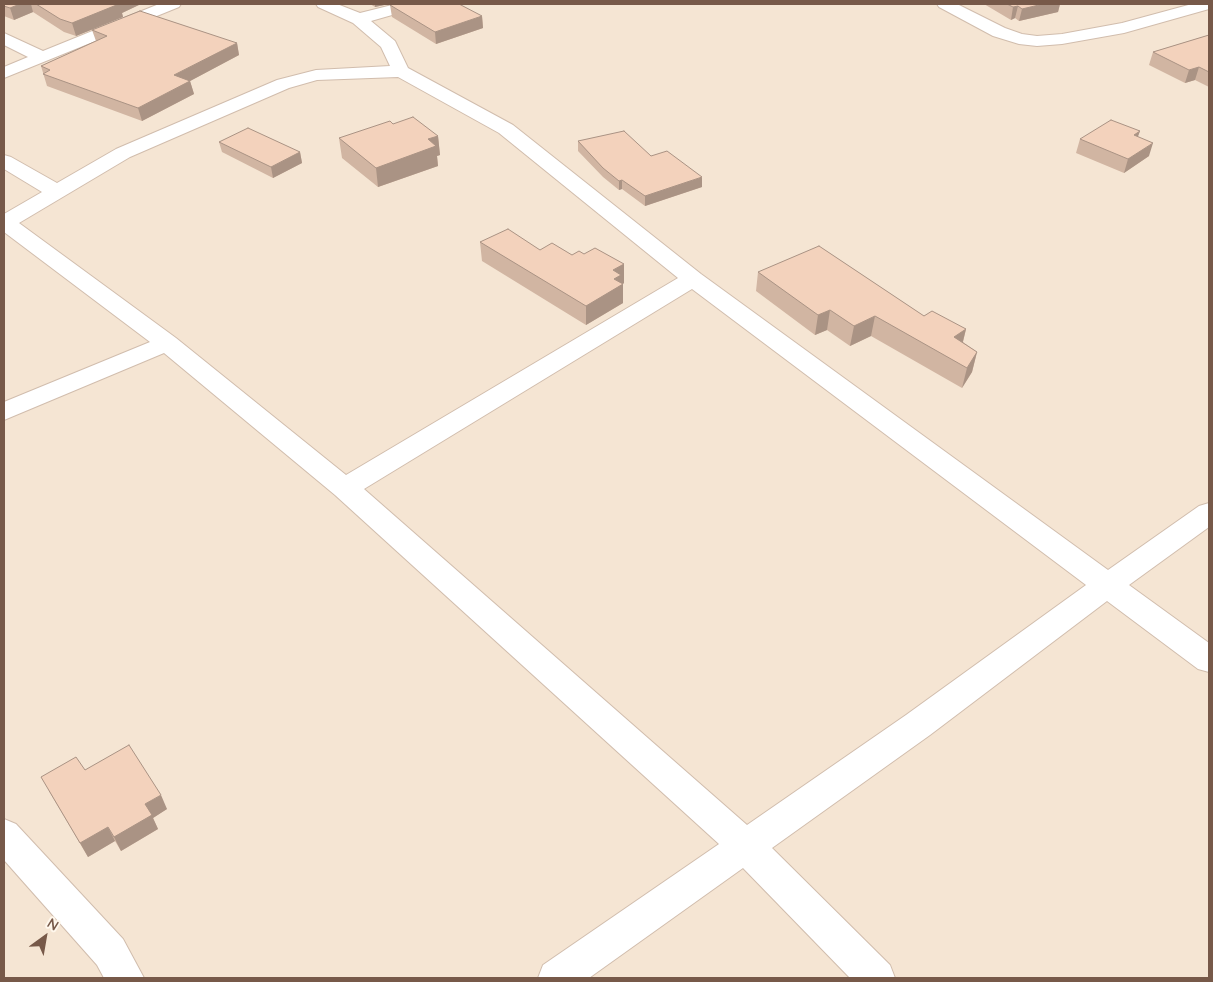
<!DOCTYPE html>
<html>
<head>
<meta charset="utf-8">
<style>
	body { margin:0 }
	#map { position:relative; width:1213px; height:982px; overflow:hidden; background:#fdf3e5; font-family:Quicksand,sans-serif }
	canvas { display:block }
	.frame { position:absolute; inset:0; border:5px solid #775949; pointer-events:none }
	.north { position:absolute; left:20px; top:912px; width:50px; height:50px; -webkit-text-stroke:4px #fff7ec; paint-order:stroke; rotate:32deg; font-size:14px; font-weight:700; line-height:20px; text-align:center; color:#775949 }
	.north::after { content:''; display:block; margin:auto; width:18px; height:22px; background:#775949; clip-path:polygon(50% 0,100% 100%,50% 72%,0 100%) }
</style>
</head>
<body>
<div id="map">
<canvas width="1213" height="982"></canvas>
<div class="frame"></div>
<div class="north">N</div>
</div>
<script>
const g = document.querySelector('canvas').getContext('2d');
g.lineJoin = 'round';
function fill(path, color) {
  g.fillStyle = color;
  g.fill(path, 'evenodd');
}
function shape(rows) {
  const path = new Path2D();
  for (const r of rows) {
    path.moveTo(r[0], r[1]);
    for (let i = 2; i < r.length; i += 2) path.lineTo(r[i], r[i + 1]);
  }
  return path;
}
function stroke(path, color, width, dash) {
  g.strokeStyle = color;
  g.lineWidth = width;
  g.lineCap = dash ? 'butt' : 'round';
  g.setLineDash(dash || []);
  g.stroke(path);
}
const residential = shape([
	[4,4,1209,4,1209,978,4,978]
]);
const street = shape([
	[159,4,181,4,179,7,4,78,4,67,28,57,4,45,4,33,43,51,159,4],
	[316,4,337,4,360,13,396,4,422,4,420,7,371,21,395,41,408,68,513,125,701,274,1108,570,1199,506,1209,503,1209,527,1129,585,1209,643,1209,672,1198,669,1107,601,930,735,772,848,890,965,895,978,850,978,743,868,589,978,538,978,543,965,719,844,335,495,164,353,4,420,4,402,150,342,4,232,4,214,42,192,4,169,4,155,11,157,57,183,116,149,277,80,316,70,390,66,381,47,353,23,318,7,316,4],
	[398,77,499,133,678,278,346,475,176,338,19,223,130,157,289,88,317,80,398,77],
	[692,289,1086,585,906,715,747,825,364,489,692,289],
	[937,4,957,4,1005,28,1022,34,1037,36,1062,34,1122,23,1192,4,1209,4,1209,9,1124,33,1062,44,1037,46,1019,44,993,36,939,7,937,4],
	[4,819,16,824,123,939,144,978,104,978,97,965,4,860,4,819]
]);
const wall = shape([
	[4,4,141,4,122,13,123,17,76,36,64,32,33,12,14,20,4,16],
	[370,4,389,4,375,7],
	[984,4,1060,4,1058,12,1019,21,1015,18,1011,20],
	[390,5,482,16,483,28,436,44,392,17],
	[92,30,237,43,239,55,190,81,194,94,142,121,47,86,41,66,96,41],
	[1209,35,1209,87,1195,80,1185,83,1149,65,1153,52],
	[393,124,438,136,440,155,437,156,438,166,378,187,342,158,339,138],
	[1140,131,1138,136,1149,156,1124,173,1076,153,1080,139],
	[578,141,651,156,702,187,645,206,622,189,619,190,603,177,578,151],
	[219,142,300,152,302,163,273,178,222,152],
	[480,242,572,255,584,254,624,264,624,283,623,284,623,303,586,325,482,261],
	[758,272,924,316,966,329,963,342,977,352,972,372,962,388,871,336,850,346,827,330,815,335,756,291],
	[85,770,167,809,153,818,158,829,121,851,115,841,88,857,49,791]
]);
const shadedWall = shape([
	[20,4,31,4,33,12,14,20,10,8],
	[114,4,141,4,122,13,123,17,76,36,72,23],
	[375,4,389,4,375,7],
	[1043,4,1060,4,1058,12,1019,21,1022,9],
	[1018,6,1015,18,1011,20,1013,7],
	[482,16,483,28,436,44,435,32],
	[237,43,239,55,177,88,174,75],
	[1199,67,1195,80,1185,83,1189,70],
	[190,81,194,94,142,121,138,108],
	[1140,131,1135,144,1134,135],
	[438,136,440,155,437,156,438,166,378,187,376,168,428,139],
	[1153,143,1149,156,1124,173,1128,159],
	[300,152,302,163,273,178,271,167],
	[702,177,702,187,645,206,645,196],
	[622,180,622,189,619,190,619,181],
	[624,264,624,283,621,285,623,284,623,303,586,325,586,306,613,270],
	[830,310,827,330,815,335,818,315],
	[875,316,871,336,850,346,854,326],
	[966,329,961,349,954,337],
	[977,352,972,372,962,388,967,368],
	[161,795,167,809,153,818,158,829,121,851,114,837,145,804],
	[108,827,115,841,88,857,80,843]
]);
const building = shape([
	[4,4,20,4,10,8,4,6,4,4],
	[36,4,119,4,72,23,60,19,36,4],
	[396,4,459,4,482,16,435,32,390,5,396,4],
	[1007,4,1043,4,1022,9,1018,6,1013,7,1007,4],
	[140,11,237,43,174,75,190,81,138,108,43,74,50,70,41,66,107,36,92,30,140,11],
	[1209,35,1209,72,1199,67,1189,70,1153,52,1209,35],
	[413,117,438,136,428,139,436,146,376,168,339,138,390,121,393,124,413,117],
	[1111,120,1140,131,1134,135,1153,143,1128,159,1080,139,1111,120],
	[248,128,300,152,271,167,219,142,248,128],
	[624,131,651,156,667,151,702,177,645,196,622,180,619,181,603,168,578,141,624,131],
	[508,229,540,250,552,243,572,255,579,251,584,254,595,248,624,264,613,270,621,275,614,279,623,284,586,306,480,242,508,229],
	[819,246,924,316,932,311,966,329,954,337,977,352,967,368,875,316,854,326,830,310,818,315,758,272,819,246],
	[129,745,161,795,145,804,152,815,114,837,108,827,80,843,41,777,76,757,85,770,129,745]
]);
fill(residential, '#f5e5d3');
stroke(street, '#d1bdad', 2);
fill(street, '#fff');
fill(wall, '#d1b5a2');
fill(shadedWall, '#aa9384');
fill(building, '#f3d2bc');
stroke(building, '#aa9384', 1);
</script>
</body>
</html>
